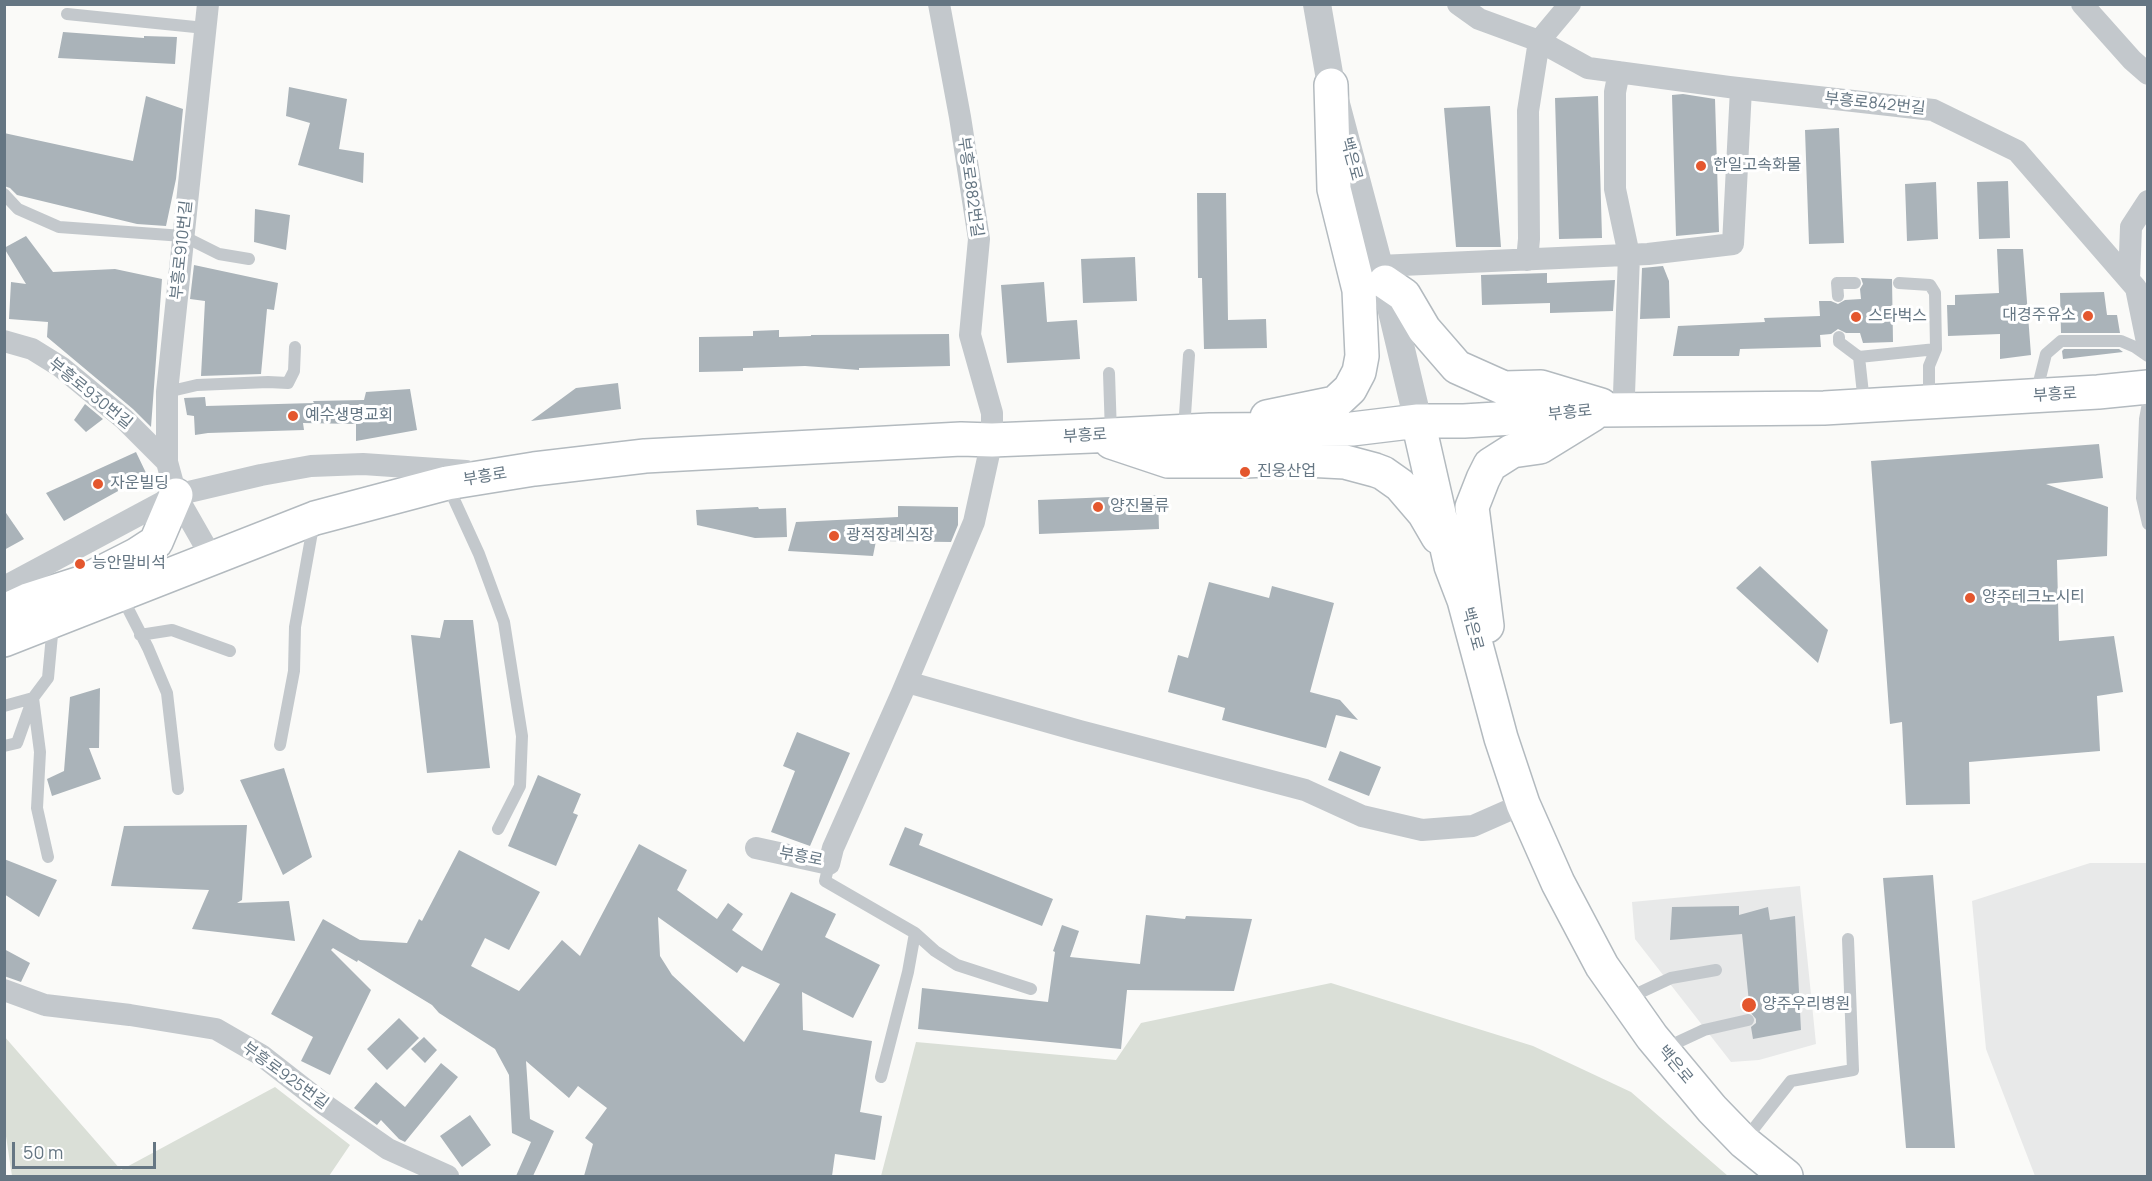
<!DOCTYPE html>
<html>
<head>
<meta charset="utf-8">
<style>
	body { margin:0 }
	#map { position:relative; width:2152px; height:1181px; overflow:hidden; background:#fafaf8; font-family:Manrope,sans-serif }
	canvas { display:block }
	.frame { position:absolute; inset:0; border:6px solid #657683; pointer-events:none }
	.scale { position:absolute; left:12px; top:1142px; width:144px; height:27px; box-sizing:border-box; border:3px solid #657683; border-top:0; padding-left:8px; font-size:18px; line-height:21px; white-space:nowrap; color:#657683; -webkit-text-stroke:4px #fff; paint-order:stroke }
</style>
</head>
<body>
<div id="map">
<canvas width="2152" height="1181"></canvas>
<div class="frame"></div>
<div class="scale">50 m</div>
</div>
<script>
const g = document.querySelector('canvas').getContext('2d');
g.lineJoin = 'round';
function fill(path, color) {
  g.fillStyle = color;
  g.fill(path, 'evenodd');
}
function shape(rows) {
  const path = new Path2D();
  for (const r of rows) {
    path.moveTo(r[0], r[1]);
    for (let i = 2; i < r.length; i += 2) path.lineTo(r[i], r[i + 1]);
  }
  return path;
}
function stroke(path, color, width, dash) {
  g.strokeStyle = color;
  g.lineWidth = width;
  g.lineCap = dash ? 'butt' : 'round';
  g.setLineDash(dash || []);
  g.stroke(path);
}
function write(font, color, halo, rows, align = 'center') {
  g.font = font + ' Manrope,"Noto Sans KR",sans-serif';
  g.lineWidth = 6;
  g.setLineDash([]);
  g.textBaseline = 'middle';
  g.strokeStyle = halo;
  g.fillStyle = color;
  for (const [text, x, y, turn = 0] of rows) {
    g.save();
    g.translate(x, y);
    g.rotate((+turn || 0) * Math.PI / 180);
    g.textAlign = isNaN(turn) ? turn : align;
    if (halo) g.strokeText(text, 0, 0);
    g.fillText(text, 0, 0);
    g.restore();
  }
}
const built = shape([
	[2090,863,2147,863,2147,1176,2035,1176,1986,1049,1972,901],
	[1800,886,1816,1044,1759,1060,1731,1062,1635,939,1632,902]
]);
const green = shape([
	[1331,983,1533,1046,1631,1092,1728,1176,881,1176,916,1042,1116,1060,1141,1023],
	[4,1036,121,1170,275,1087,350,1145,329,1176,12,1176,4,1123]
]);
const building = shape([
	[63,32,144,38,144,36,177,37,175,64,58,58],
	[289,87,347,99,339,149,364,153,363,183,298,165,310,123,286,116],
	[1683,94,1715,99,1719,232,1676,236,1672,95],
	[146,96,183,109,176,179,166,226,137,224,17,195,10,188,4,186,4,133,133,161],
	[1598,96,1602,238,1559,239,1555,98],
	[1490,106,1501,247,1456,247,1444,108],
	[1839,128,1844,243,1809,244,1805,130],
	[2008,181,2010,238,1979,239,1977,182],
	[1936,182,1938,239,1907,241,1905,184],
	[1197,193,1226,193,1228,320,1266,319,1267,348,1204,349,1202,278,1198,278],
	[255,209,290,215,286,250,254,242],
	[26,236,53,272,115,269,162,279,151,427,133,409,47,337,48,322,9,319,11,282,26,284,4,248],
	[1997,249,2023,249,2031,355,2000,359,2000,334,1948,336,1947,305,1955,305,1955,295,1999,293],
	[1135,257,1137,301,1083,303,1081,259],
	[194,265,278,283,274,310,267,309,261,374,201,376,205,301,190,299],
	[1663,266,1669,281,1670,318,1640,319,1642,268],
	[1547,273,1547,283,1615,280,1613,311,1550,313,1550,303,1482,305,1481,275],
	[1861,278,1892,279,1893,342,1863,343,1860,333,1846,333,1838,329,1831,334,1820,335,1821,347,1740,349,1739,356,1673,356,1678,326,1765,322,1764,318,1820,316,1819,301,1831,301,1838,304,1845,300,1861,299,1860,289,1863,284],
	[1044,282,1047,322,1077,320,1080,359,1007,363,1001,285],
	[2104,292,2107,315,2117,315,2120,333,2061,333,2060,293],
	[779,330,779,337,811,336,811,335,949,334,950,366,859,368,859,370,805,366,743,368,743,371,699,372,699,337,753,336,753,331],
	[2064,349,2119,349,2123,352,2063,359,2062,351],
	[618,383,621,409,531,421,576,388],
	[410,389,417,430,356,441,356,424,303,423,304,430,208,433,195,435,194,416,187,415,184,398,205,397,206,406,314,403,313,401,364,400,366,392],
	[85,404,103,419,86,432,74,420],
	[2099,444,2103,478,2046,484,2108,507,2107,556,2057,560,2059,641,2114,636,2123,692,2097,696,2100,751,1969,762,1970,804,1906,805,1902,722,1890,724,1871,461],
	[136,452,147,475,64,521,46,493],
	[1158,495,1159,529,1039,534,1038,500],
	[898,506,958,507,958,525,951,542,876,541,873,556,788,551,796,522,898,517],
	[758,507,759,509,786,508,787,537,755,538,697,525,696,510],
	[4,510,24,539,4,550],
	[1760,566,1828,630,1818,663,1736,588],
	[1209,582,1269,598,1272,586,1334,603,1310,692,1340,700,1358,720,1336,715,1326,748,1222,720,1225,708,1168,692,1178,655,1188,658],
	[444,620,473,620,490,768,427,773,411,635,440,638],
	[100,688,99,748,89,748,101,779,52,796,47,779,64,771,70,697],
	[797,732,850,753,810,846,771,832,795,771,783,766],
	[1340,751,1381,767,1369,796,1328,780],
	[284,768,312,857,283,875,240,780],
	[538,775,581,794,573,813,578,815,556,866,508,846],
	[247,825,242,900,237,903,289,901,295,941,192,929,209,890,111,886,124,826],
	[905,827,923,834,919,845,1053,899,1042,926,889,865],
	[639,844,687,870,677,890,717,919,728,903,743,914,732,930,762,951,791,892,836,914,825,937,880,965,853,1018,802,992,803,1030,872,1041,860,1112,882,1116,875,1160,835,1154,832,1176,584,1176,593,1144,585,1138,607,1108,578,1086,569,1098,526,1061,530,1119,554,1131,533,1176,516,1176,531,1142,512,1133,509,1075,495,1049,439,1013,432,1005,358,960,357,962,333,948,331,950,371,990,330,1075,301,1061,313,1037,271,1014,323,919,360,940,407,943,419,919,422,921,459,850,540,892,509,950,485,938,471,966,519,991,562,940,580,956],
	[658,917,737,973,742,966,780,984,744,1042,672,975,660,956],
	[4,859,57,880,39,917,4,894],
	[1933,875,1955,1148,1906,1148,1883,878],
	[1739,906,1739,915,1768,907,1770,920,1795,916,1801,1030,1753,1039,1751,1027,1756,1023,1756,1019,1750,1012,1742,934,1670,940,1672,907],
	[1146,915,1185,919,1186,916,1252,919,1234,991,1127,990,1121,1049,918,1029,922,988,1048,1002,1055,952,1053,951,1062,925,1079,931,1070,957,1140,964],
	[4,949,30,963,21,982,4,976],
	[399,1018,419,1038,387,1070,367,1049],
	[424,1037,437,1050,425,1063,411,1049],
	[441,1063,458,1077,405,1142,399,1139,381,1120,377,1125,354,1108,376,1082,405,1107],
	[470,1115,491,1145,462,1167,440,1136]
]);
const service = shape([
	[67,14,205,28],
	[4,194,18,209,59,227,183,236,219,254,249,259],
	[1899,283,1930,285,1935,293,1936,349,1929,366,1929,401],
	[1838,296,1837,283,1855,283],
	[1839,337,1839,342,1859,357,1864,403],
	[1859,357,1936,349],
	[1109,373,1111,434],
	[167,392,197,385,268,382,288,383,294,371,295,347],
	[2036,394,2046,354,2061,341,2121,341,2135,347,2148,356],
	[2148,403,2145,419,2142,498,2148,524],
	[1184,430,1189,355],
	[447,484,479,554,504,622,522,736,520,786,498,829],
	[122,597,148,648,167,693,178,789],
	[140,635,172,630,230,651],
	[4,706,33,698,40,752,37,808,48,857],
	[280,745,294,671,295,627,314,521],
	[4,746,17,743,33,698,48,678,53,624],
	[829,864,825,881,915,933,908,972,881,1077],
	[915,933,935,951,957,965,1031,989],
	[1626,999,1671,978,1716,970],
	[1663,1049,1704,1030,1748,1020],
	[1744,1141,1791,1081,1853,1070,1848,939]
]);
const minor = shape([
	[208,4,167,392,167,462,176,495,212,558],
	[1458,4,1479,19,1539,41,1528,111,1529,239,1527,260],
	[1570,4,1539,41,1588,68,1729,87,1933,110,2017,151,2136,288,2148,347],
	[2082,4,2132,60,2148,74],
	[1619,72,1615,92,1615,189,1629,255,1624,394,1630,409],
	[1379,266,1648,254,1733,244,1741,89],
	[2129,280,2131,227,2148,201],
	[4,341,32,349,61,367,124,419,167,462],
	[4,587,176,495,261,475,311,466,363,464,466,471],
	[907,682,1080,731,1305,790,1362,816,1422,830,1473,826,1523,804],
	[756,848,829,864,833,848,902,693,974,522,992,440,992,413,970,335,979,239,960,117,939,4],
	[4,990,45,1005,130,1015,216,1029,261,1055,325,1105,388,1149,448,1176]
]);
const tertiary = shape([
	[1317,4,1331,85,1379,266,1385,282,1418,421]
]);
const secondary = shape([
	[1385,282,1404,295,1424,329,1457,367,1504,388,1541,387,1601,405],
	[1267,417,1335,403,1350,389,1359,372,1362,356,1359,290,1334,189,1331,85],
	[1418,421,1451,566,1464,600,1501,738,1523,804,1558,883,1602,966,1652,1037,1712,1109,1744,1142,1786,1176],
	[1111,442,1168,461,1245,461,1287,459,1345,462,1375,470,1383,473,1400,485,1424,513,1438,537],
	[4,611,28,600,81,583,136,555,156,542,176,495],
	[1487,626,1472,507,1483,479,1490,465,1512,451,1540,447,1592,415],
	[4,640,315,518,447,483,534,469,645,456,961,439,992,440,1092,436,1210,430,1352,429,1418,421,1464,421,1561,415,1601,410,1824,408,2098,392,2148,387]
]);
const markers = [
	[1701,166,6,"#e4572e"],
	[2088,316,6,"#e4572e"],
	[1856,317,6,"#e4572e"],
	[293,416,6,"#e4572e"],
	[1245,472,6,"#e4572e"],
	[98,484,6,"#e4572e"],
	[1098,507,6,"#e4572e"],
	[834,536,6,"#e4572e"],
	[80,564,6,"#e4572e"],
	[1970,598,6,"#e4572e"],
	[1749,1005,8,"#e4572e"]
];
const streetNames = [
	["부흥로842번길",1875,104,6],
	["백은로",1351,159,75],
	["부흥로882번길",970,187,82],
	["부흥로910번길",182,250,-84],
	["부흥로930번길",90,394,39],
	["부흥로",2055,395,-3],
	["부흥로",1570,413,-6],
	["부흥로",1085,436,-3],
	["부흥로",485,477,-9],
	["백은로",1472,629,75],
	["부흥로",801,857,11],
	["백은로",1675,1065,50],
	["부흥로925번길",285,1076,36]
];
const poiNames = [
	["한일고속화물",1713,166],
	["대경주유소",2076,316,"right"],
	["스타벅스",1868,317],
	["예수생명교회",305,416],
	["진웅산업",1257,472],
	["자운빌딩",110,484],
	["양진물류",1110,507],
	["광적장례식장",846,536],
	["능안말비석",92,564],
	["양주테크노시티",1982,598],
	["양주우리병원",1762,1005]
];
fill(built, '#e8e9e9');
fill(green, '#dadfd7');
fill(building, '#aab3b9');
stroke(secondary, '#b3babf', 36);
stroke(service, '#c3c8cc', 12);
stroke(minor, '#c3c8cc', 22);
stroke(tertiary, '#c3c8cc', 28);
stroke(secondary, '#fff', 33);
for (const [x, y, r, color] of markers) {
  const dot = new Path2D();
  dot.arc(x, y, r, 0, 2 * Math.PI);
  g.fillStyle = color;
  g.fill(dot);
  stroke(dot, '#fff', 2);
}
write('16px', '#657683', '#fff', streetNames);
write('16px', '#657683', '#fff', poiNames, 'left');
</script>
</body>
</html>
